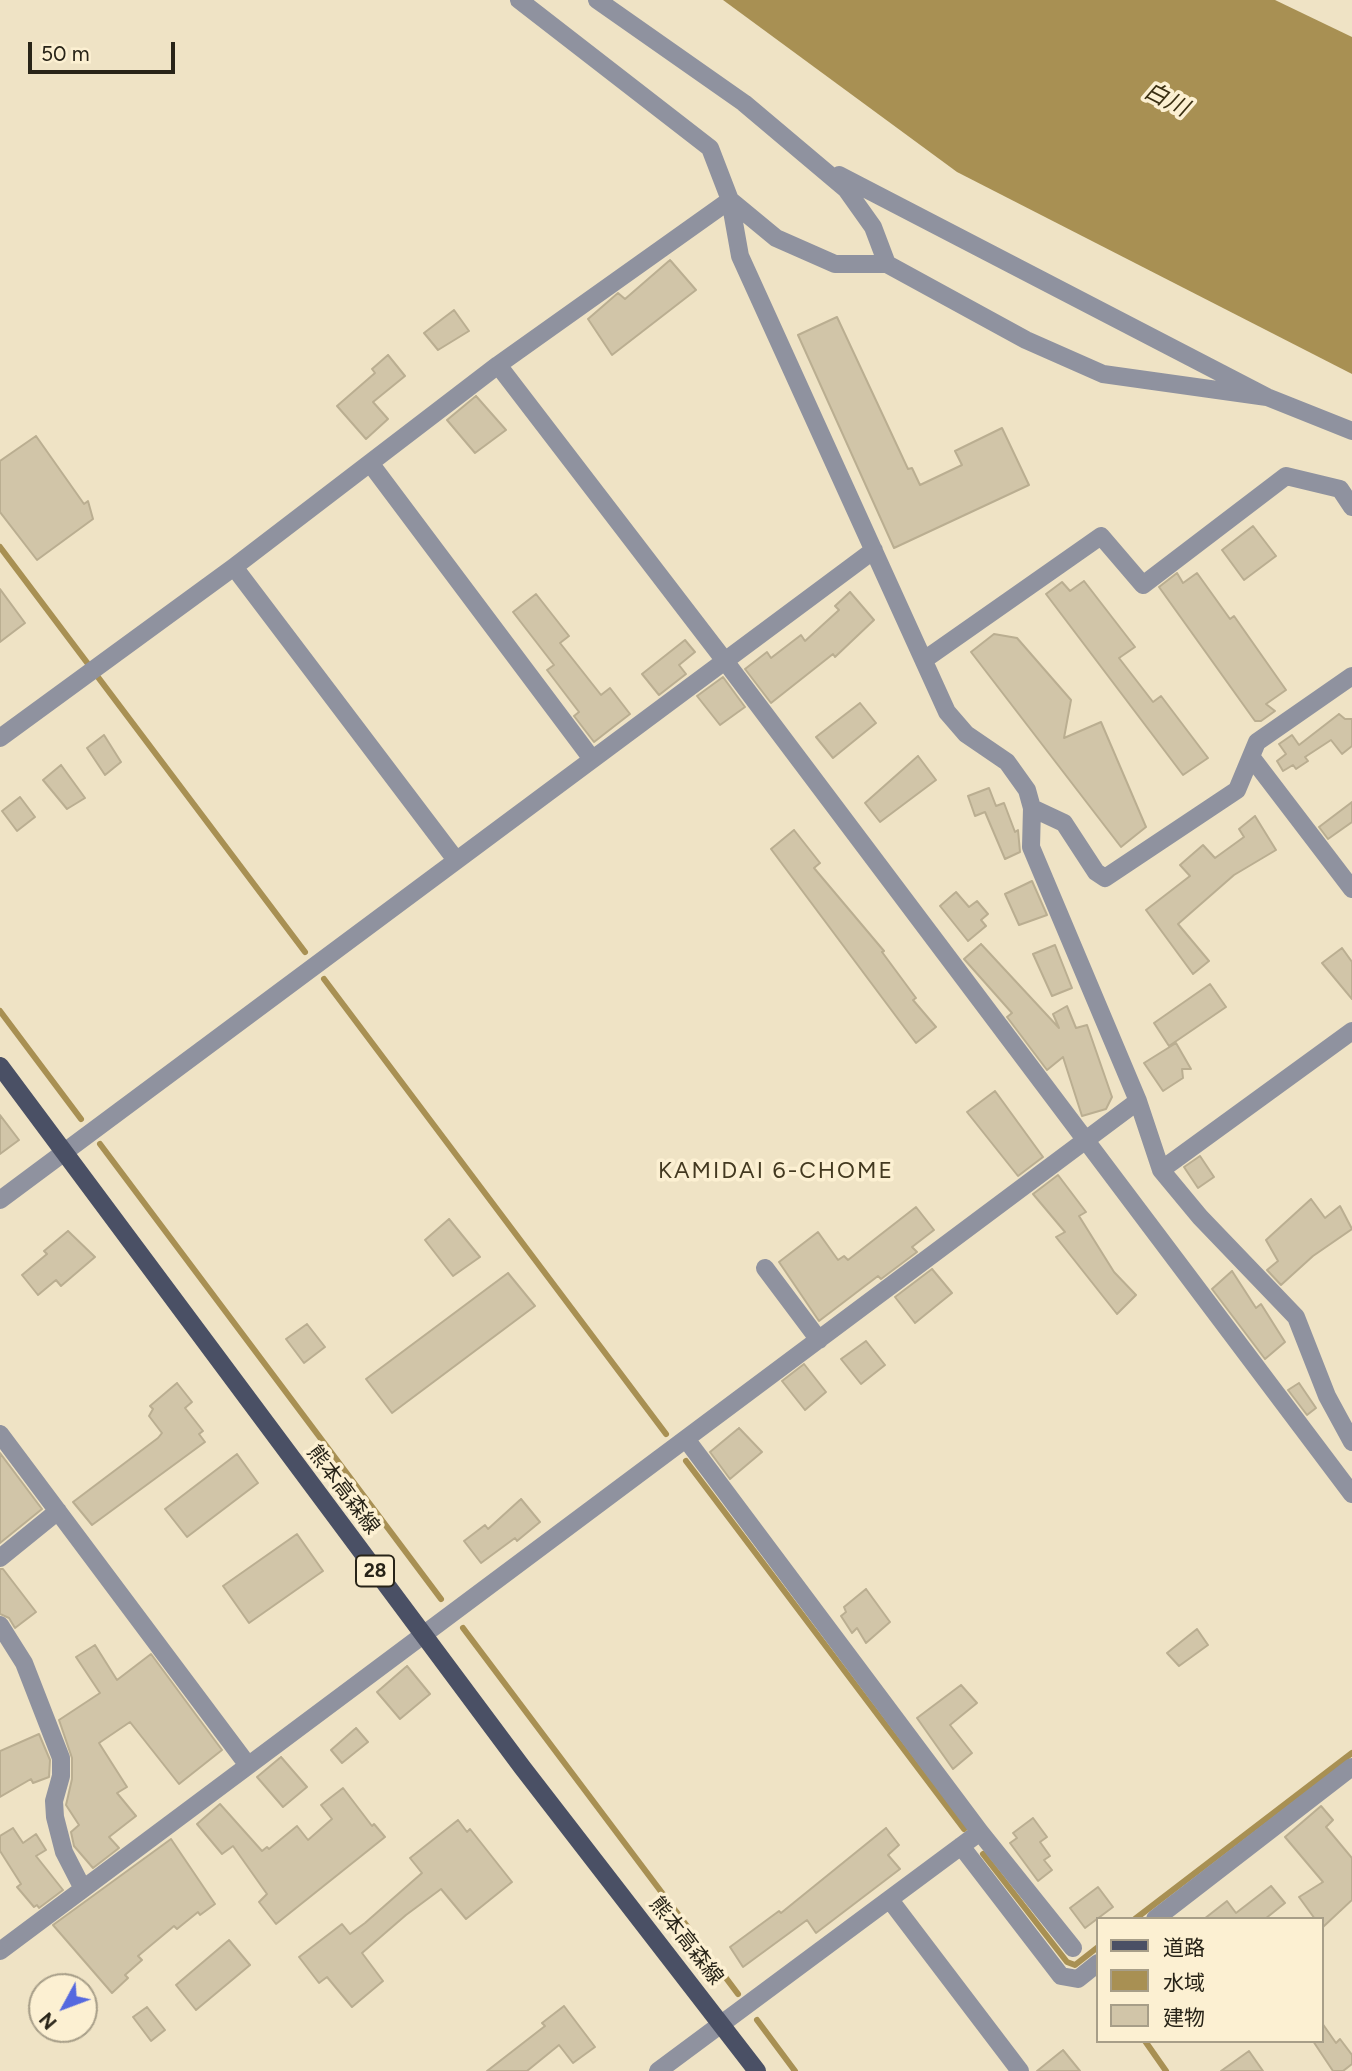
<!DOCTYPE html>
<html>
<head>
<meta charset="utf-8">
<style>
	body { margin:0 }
	#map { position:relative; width:1352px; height:2071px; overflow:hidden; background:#efe3c5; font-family:Figtree,"Noto Sans JP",sans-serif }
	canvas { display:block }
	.legend { position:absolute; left:1096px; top:1917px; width:228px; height:126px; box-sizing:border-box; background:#fcf0d2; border:2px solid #a79e88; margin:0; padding:9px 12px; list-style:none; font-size:21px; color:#282418 }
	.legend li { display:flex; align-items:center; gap:14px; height:35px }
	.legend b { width:35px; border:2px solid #a79e88 }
	.north { position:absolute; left:28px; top:1973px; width:70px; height:70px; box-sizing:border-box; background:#fcf0d2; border:2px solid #a79e88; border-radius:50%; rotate:229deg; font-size:19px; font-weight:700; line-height:28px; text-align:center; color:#282418 }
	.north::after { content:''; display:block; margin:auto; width:24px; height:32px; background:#5569df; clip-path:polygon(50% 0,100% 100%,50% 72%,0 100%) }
	.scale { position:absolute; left:28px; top:42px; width:147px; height:32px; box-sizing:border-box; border:4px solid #282418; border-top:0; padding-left:9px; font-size:21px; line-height:24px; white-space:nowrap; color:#282418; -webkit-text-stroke:5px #fcf0d2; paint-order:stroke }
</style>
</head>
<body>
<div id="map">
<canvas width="1352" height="2071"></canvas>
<ul class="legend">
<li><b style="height:9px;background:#4a5065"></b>道路</li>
<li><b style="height:19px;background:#a89053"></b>水域</li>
<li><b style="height:19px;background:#d1c5a8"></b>建物</li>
</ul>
<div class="north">N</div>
<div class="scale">50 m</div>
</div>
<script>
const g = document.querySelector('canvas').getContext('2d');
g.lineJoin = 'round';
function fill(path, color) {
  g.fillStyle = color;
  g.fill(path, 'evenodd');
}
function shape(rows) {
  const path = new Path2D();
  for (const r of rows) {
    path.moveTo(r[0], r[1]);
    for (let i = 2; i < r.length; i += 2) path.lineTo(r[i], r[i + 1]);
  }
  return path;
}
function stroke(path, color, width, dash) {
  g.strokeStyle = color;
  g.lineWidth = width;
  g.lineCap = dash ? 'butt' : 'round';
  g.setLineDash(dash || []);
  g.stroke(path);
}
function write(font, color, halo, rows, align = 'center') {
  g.font = font + ' Figtree,"Noto Sans JP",sans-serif';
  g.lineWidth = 7;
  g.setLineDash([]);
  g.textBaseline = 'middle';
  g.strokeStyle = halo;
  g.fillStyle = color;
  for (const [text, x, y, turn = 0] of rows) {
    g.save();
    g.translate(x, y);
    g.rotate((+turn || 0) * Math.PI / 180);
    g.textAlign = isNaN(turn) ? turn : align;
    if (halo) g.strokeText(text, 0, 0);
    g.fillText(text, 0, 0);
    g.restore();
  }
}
const water = shape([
	[723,0,1275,0,1352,37,1352,374,957,172]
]);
const stream = shape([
	[0,547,305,952],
	[324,979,666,1434],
	[0,1011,81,1119],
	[100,1144,441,1599],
	[686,1461,964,1829],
	[463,1628,738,1994],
	[983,1854,1067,1962,1075,1965,1098,1947],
	[1135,1919,1352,1753],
	[757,2020,795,2071],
	[1145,2041,1166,2071]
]);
const building = shape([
	[670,260,696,290,612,355,588,319,618,293,625,299,670,260],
	[454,310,469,331,438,350,424,333,454,310],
	[837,317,908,469,912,468,920,485,962,465,955,451,1002,428,1029,485,894,548,798,335,837,317],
	[388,355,405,376,373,402,388,419,366,439,337,406,375,373,372,369,388,355],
	[476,396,506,430,475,453,447,420,476,396],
	[36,436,84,504,88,501,93,519,37,560,0,512,0,461,36,436],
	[1253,526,1276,556,1244,580,1222,550,1253,526],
	[1177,573,1183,583,1197,573,1230,619,1234,616,1286,690,1266,704,1275,711,1261,721,1255,721,1159,587,1177,573],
	[1084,581,1135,647,1119,658,1153,702,1161,696,1208,758,1183,775,1046,594,1062,582,1070,591,1084,581],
	[0,589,25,623,0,642,0,589],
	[850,592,874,620,835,657,833,654,771,703,745,669,767,652,771,658,801,635,805,641,839,610,835,606,850,592],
	[536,594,569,636,560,643,601,695,610,688,630,714,594,742,574,716,579,712,547,670,554,665,513,612,536,594],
	[994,634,1017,638,1071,700,1064,738,1101,722,1146,827,1121,847,971,652,994,634],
	[685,640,695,652,679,665,686,674,659,695,642,674,685,640],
	[723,677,745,707,720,725,697,696,723,677],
	[860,703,876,723,833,758,816,737,860,703],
	[1339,714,1345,719,1352,719,1352,746,1342,754,1331,740,1305,757,1308,761,1296,769,1293,765,1283,771,1277,761,1286,754,1279,744,1292,735,1299,745,1339,714],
	[104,735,121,762,105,775,87,748,104,735],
	[918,756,936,780,880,822,865,803,918,756],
	[61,765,85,798,67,809,43,780,61,765],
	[989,788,996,806,1004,803,1015,832,1018,830,1020,852,1005,859,985,812,975,816,968,796,989,788],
	[20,797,35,817,17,831,2,811,20,797],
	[1352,802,1352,822,1328,839,1319,827,1352,802],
	[1255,816,1276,850,1234,875,1178,924,1209,961,1193,974,1146,910,1190,876,1180,865,1203,845,1215,858,1244,837,1239,829,1255,816],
	[794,830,820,863,814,868,884,951,882,952,916,998,913,1000,936,1027,916,1043,771,849,794,830],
	[1032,881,1047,915,1019,925,1005,894,1032,881],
	[956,892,969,907,977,901,988,914,981,920,986,926,968,941,940,906,956,892],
	[981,944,1059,1028,1053,1014,1067,1006,1076,1028,1087,1025,1112,1097,1106,1109,1082,1116,1063,1057,1047,1070,1007,1017,1012,1013,964,959,981,944],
	[1055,945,1072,988,1052,996,1033,954,1055,945],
	[1342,948,1352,962,1352,999,1322,963,1342,948],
	[1210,984,1226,1007,1169,1046,1154,1023,1210,984],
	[1176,1043,1191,1069,1182,1069,1183,1078,1163,1091,1144,1063,1176,1043],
	[995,1091,1043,1157,1018,1176,967,1112,995,1091],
	[0,1115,19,1140,0,1154,0,1115],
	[1200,1156,1214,1177,1198,1188,1184,1167,1200,1156],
	[1058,1175,1086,1212,1079,1216,1114,1272,1136,1295,1117,1314,1056,1237,1065,1232,1033,1194,1058,1175],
	[1311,1199,1325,1218,1340,1206,1352,1229,1313,1256,1281,1285,1267,1270,1278,1261,1266,1240,1311,1199],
	[916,1207,934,1230,912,1247,917,1252,881,1279,878,1276,819,1321,779,1262,818,1232,838,1260,844,1256,848,1260,916,1207],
	[449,1219,480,1257,453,1276,425,1240,449,1219],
	[68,1231,95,1257,61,1286,56,1280,38,1295,22,1275,47,1254,44,1251,68,1231],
	[932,1269,952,1293,915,1323,895,1297,932,1269],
	[1232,1271,1256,1308,1261,1304,1285,1342,1265,1359,1212,1289,1232,1271],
	[508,1273,535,1306,392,1413,366,1379,508,1273],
	[307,1324,325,1347,304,1363,286,1339,307,1324],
	[866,1341,885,1365,861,1384,841,1359,866,1341],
	[804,1364,826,1392,805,1410,782,1381,804,1364],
	[177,1383,192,1402,185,1408,203,1431,199,1434,205,1442,92,1525,73,1502,158,1438,162,1433,149,1416,153,1409,150,1406,177,1383],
	[1299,1383,1316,1408,1307,1415,1288,1390,1299,1383],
	[739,1428,762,1452,730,1479,710,1452,739,1428],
	[0,1453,42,1509,0,1543,0,1453],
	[237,1454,258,1483,187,1537,165,1509,237,1454],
	[521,1499,540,1522,517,1541,515,1538,481,1563,464,1541,485,1525,488,1529,521,1499],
	[297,1534,323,1571,249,1623,223,1586,297,1534],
	[0,1569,3,1569,36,1612,15,1628,9,1618,0,1614,0,1569],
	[866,1589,890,1622,866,1643,857,1628,852,1633,841,1616,846,1612,844,1607,866,1589],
	[1197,1629,1208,1645,1179,1666,1167,1653,1197,1629],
	[95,1645,117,1680,151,1654,222,1750,179,1784,130,1722,99,1743,127,1787,117,1793,136,1816,109,1837,119,1848,93,1868,74,1846,71,1832,79,1825,66,1805,72,1779,72,1758,59,1720,100,1693,76,1657,95,1645],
	[407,1666,430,1694,400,1719,377,1692,407,1666],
	[961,1685,977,1703,950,1725,972,1753,953,1769,917,1718,961,1685],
	[356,1728,368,1742,342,1763,331,1750,356,1728],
	[39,1734,50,1760,49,1777,33,1783,31,1779,0,1797,0,1751,39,1734],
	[281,1757,307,1787,283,1807,257,1777,281,1757],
	[343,1788,372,1826,374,1824,385,1837,276,1924,259,1902,267,1894,233,1846,222,1854,197,1824,220,1804,262,1851,267,1847,269,1849,297,1826,308,1840,332,1819,321,1805,343,1788],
	[1321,1806,1333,1820,1326,1827,1352,1858,1352,1900,1323,1927,1322,1919,1315,1919,1299,1897,1323,1882,1285,1837,1321,1806],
	[1033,1818,1047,1837,1040,1842,1050,1856,1044,1860,1052,1870,1038,1881,1010,1843,1017,1838,1013,1833,1033,1818],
	[458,1820,467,1832,470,1829,512,1882,466,1919,441,1889,406,1915,362,1953,383,1981,352,2007,327,1977,319,1983,299,1957,342,1924,350,1934,365,1923,422,1873,410,1858,458,1820],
	[13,1828,23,1843,36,1834,46,1850,36,1856,63,1890,39,1908,37,1905,34,1907,17,1887,21,1884,0,1851,0,1836,13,1828],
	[886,1828,899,1845,888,1855,900,1869,816,1933,807,1920,743,1967,730,1947,779,1911,781,1913,886,1828],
	[171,1839,215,1904,200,1915,198,1912,177,1929,174,1926,138,1956,142,1960,125,1975,128,1978,112,1993,53,1925,171,1839],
	[1271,1886,1285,1903,1265,1919,1204,1919,1227,1901,1236,1913,1271,1886],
	[1098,1887,1113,1907,1085,1928,1070,1908,1098,1887],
	[229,1940,250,1965,196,2010,176,1985,229,1940],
	[564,2006,595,2047,573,2063,559,2045,527,2071,487,2071,545,2026,542,2023,564,2006],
	[147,2007,165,2030,151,2041,133,2017,147,2007],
	[1322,2023,1336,2043,1340,2039,1352,2055,1352,2064,1343,2071,1333,2071,1313,2041,1322,2041,1322,2023],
	[1063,2050,1080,2071,1037,2071,1063,2050],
	[1249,2051,1263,2071,1221,2071,1249,2051]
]);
const minor = shape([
	[519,0,710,148,730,200,776,238,835,264,887,264],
	[597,0,744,103,846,189,873,227,887,264,1026,340,1103,374,1267,397],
	[839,175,1267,397,1352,431],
	[498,365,725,661,1352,1494],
	[370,463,592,759],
	[234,567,456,860],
	[924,660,1101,536,1143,585,1286,476,1340,489,1352,507],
	[0,738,234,567,498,365,730,200,740,256,947,712,966,734,1007,762,1027,790,1032,808,1031,847,1138,1101,1161,1170,1200,1217,1296,1317,1327,1396,1352,1442],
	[1252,758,1352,889],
	[1032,808,1064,823,1096,872,1105,878,1237,790,1257,742,1352,676],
	[1161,1170,1352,1031],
	[0,1200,874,550],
	[765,1268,819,1340],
	[0,1434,247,1764],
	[0,1558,58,1511],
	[0,1625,24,1663,61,1758,61,1776,54,1801,55,1817,64,1852,82,1887],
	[980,1832,1073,1948],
	[961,1846,1061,1976,1078,1979,1098,1963],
	[890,1900,1020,2071],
	[1155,1919,1352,1767],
	[0,1951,1138,1101],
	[658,2071,980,1832,686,1439]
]);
const major = shape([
	[0,1066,522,1767,757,2071]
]);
const shields = [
	[375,1571,38]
];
const shieldNames = [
	["28",375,1571]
];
const streetNames = [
	["熊本高森線",343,1490,53],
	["熊本高森線",686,1941,52]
];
const waterNames = [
	["白川",1166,100,27]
];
const neighbourhoodNames = [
	["KAMIDAI 6-CHOME",776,1171]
];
fill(water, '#a89053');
stroke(stream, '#a89053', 6);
fill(building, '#d1c5a8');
stroke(building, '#baae91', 2);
stroke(minor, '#8f929f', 18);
stroke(major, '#4a5065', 18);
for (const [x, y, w] of shields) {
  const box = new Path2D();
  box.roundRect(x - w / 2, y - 15.5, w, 31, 5);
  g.fillStyle = '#fcf0d2';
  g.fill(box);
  stroke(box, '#282418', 2);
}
write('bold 19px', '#282418', null, shieldNames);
write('21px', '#282418', '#fcf0d2', streetNames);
write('italic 23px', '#3a2f12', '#fcf0d2', waterNames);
g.letterSpacing = '2px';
write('23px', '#433920', '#fcf0d2', neighbourhoodNames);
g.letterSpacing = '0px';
</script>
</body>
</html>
